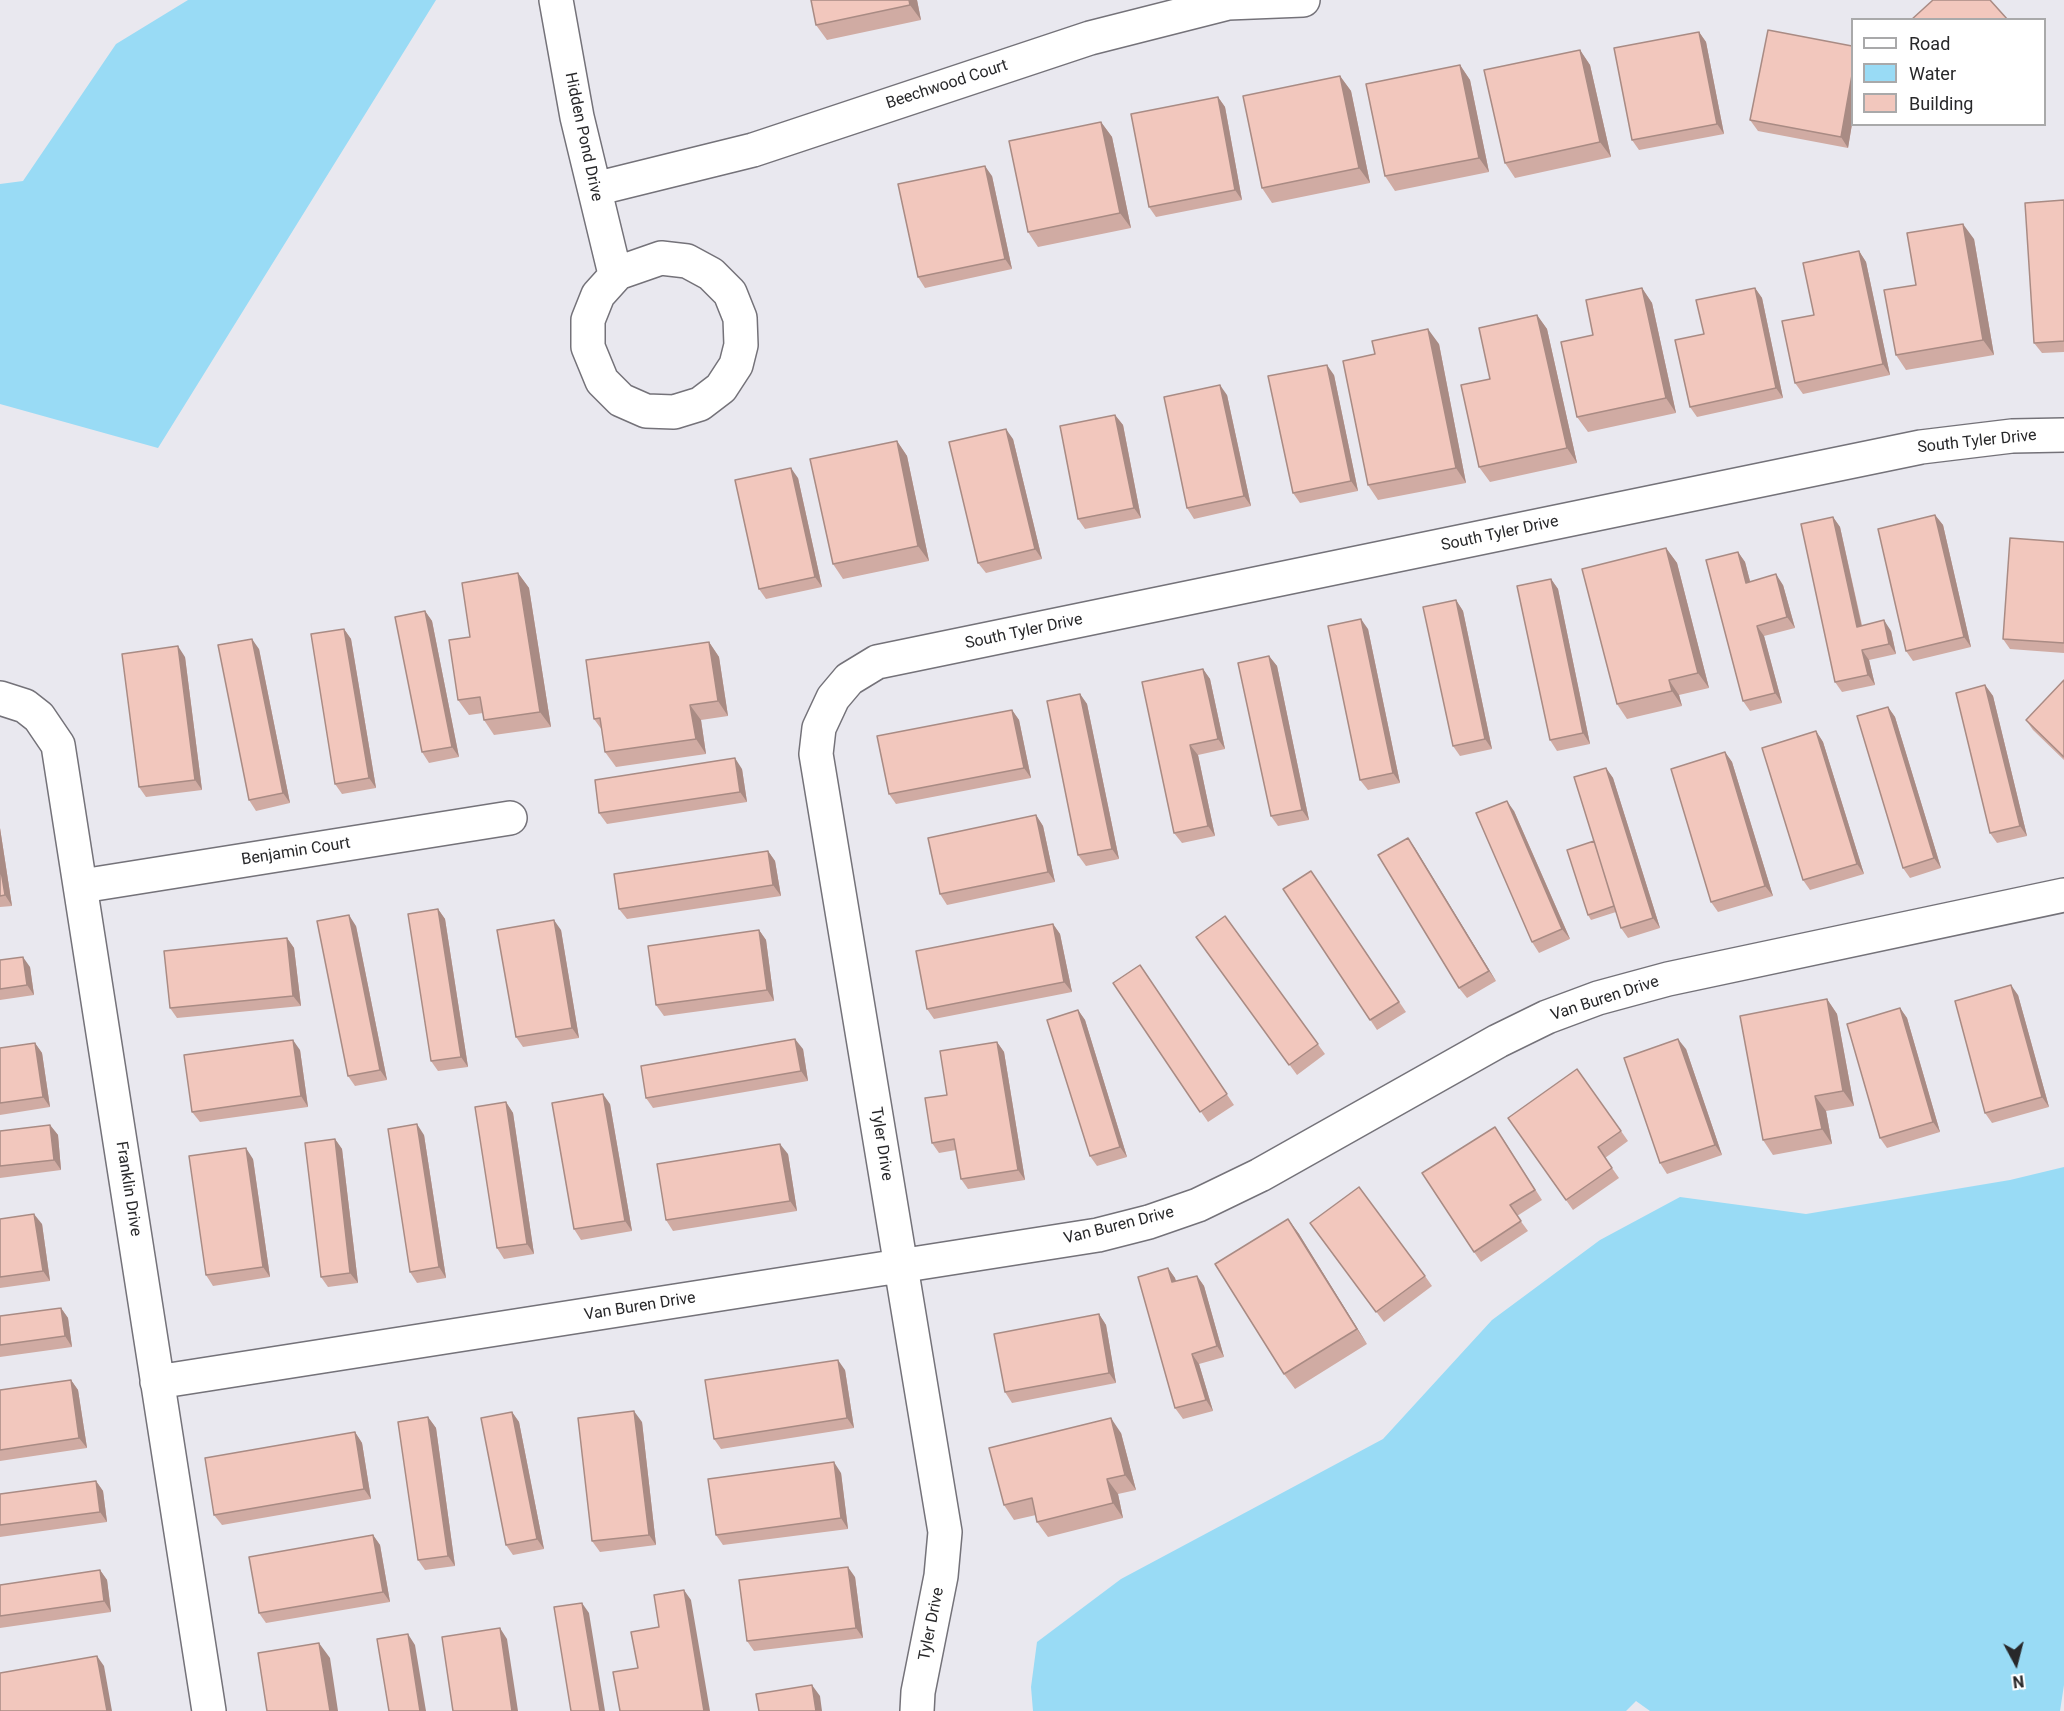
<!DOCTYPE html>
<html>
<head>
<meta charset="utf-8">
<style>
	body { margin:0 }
	#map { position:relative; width:2064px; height:1711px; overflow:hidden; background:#e9e8ef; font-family:Roboto,sans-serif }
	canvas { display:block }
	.legend { position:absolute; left:1851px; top:18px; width:195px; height:108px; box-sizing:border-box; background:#fff; border:2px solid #a9a9aa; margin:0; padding:8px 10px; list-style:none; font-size:18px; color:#28282a }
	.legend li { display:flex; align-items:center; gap:12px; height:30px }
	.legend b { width:30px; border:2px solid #a9a9aa }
	.north { position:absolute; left:1986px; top:1633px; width:60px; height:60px; -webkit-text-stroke:4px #fff; paint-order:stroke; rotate:173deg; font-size:16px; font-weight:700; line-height:24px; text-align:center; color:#28282a }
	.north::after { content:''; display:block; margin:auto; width:21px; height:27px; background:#28282a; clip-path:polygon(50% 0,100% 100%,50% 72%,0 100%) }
</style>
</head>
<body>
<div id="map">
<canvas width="2064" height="1711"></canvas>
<ul class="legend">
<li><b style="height:8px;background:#fff"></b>Road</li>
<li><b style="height:16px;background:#99dbf5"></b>Water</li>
<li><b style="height:16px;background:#f2c7bd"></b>Building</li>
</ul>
<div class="north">N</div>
</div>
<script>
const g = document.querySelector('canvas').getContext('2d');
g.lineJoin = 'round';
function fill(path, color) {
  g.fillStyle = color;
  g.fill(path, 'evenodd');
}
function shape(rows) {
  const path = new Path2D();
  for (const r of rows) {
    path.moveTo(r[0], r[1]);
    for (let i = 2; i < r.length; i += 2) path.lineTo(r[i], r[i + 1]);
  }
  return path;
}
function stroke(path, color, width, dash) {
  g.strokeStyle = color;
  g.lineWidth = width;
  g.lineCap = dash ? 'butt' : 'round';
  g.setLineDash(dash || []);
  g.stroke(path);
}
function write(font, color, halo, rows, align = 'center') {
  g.font = font + ' Roboto,sans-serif';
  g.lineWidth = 4.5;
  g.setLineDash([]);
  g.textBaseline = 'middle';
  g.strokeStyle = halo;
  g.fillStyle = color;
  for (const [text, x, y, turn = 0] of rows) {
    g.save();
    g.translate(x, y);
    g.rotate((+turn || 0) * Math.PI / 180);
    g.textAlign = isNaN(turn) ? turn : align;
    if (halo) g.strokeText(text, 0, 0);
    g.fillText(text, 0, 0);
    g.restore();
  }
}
const water = shape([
	[188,0,436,0,158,448,0,404,0,184,23,181,116,44],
	[2064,1167,2064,1685,2060,1711,1650,1711,1636,1701,1626,1711,1033,1711,1031,1687,1037,1642,1121,1579,1383,1439,1492,1320,1600,1240,1680,1197,1806,1214,2010,1180]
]);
const street = shape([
	[556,0,577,117,615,274,616,275,598,295,588,320,588,347,602,381,621,400,646,411,674,412,700,404,721,388,736,365,741,345,740,318,730,293,711,274,687,261,661,258,615,274],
	[595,189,753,150,1090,38,1228,3,1303,0],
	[0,698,25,706,39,717,58,745,209,1711],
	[82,886,510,818],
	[157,1382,1098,1235,1149,1222,1198,1205,1260,1175,1498,1041,1547,1017,1598,998,1668,979,2064,895],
	[917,1711,918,1692,941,1576,945,1532,816,754,819,728,833,698,849,679,877,662,1921,447,2012,436,2064,435]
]);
const wall = shape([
	[917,0,921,20,827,40,816,25],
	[1699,32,1706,42,1724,134,1639,150,1632,140],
	[1852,46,1852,124,1848,148,1758,131,1750,120],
	[1580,50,1590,65,1611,157,1515,178,1505,163],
	[1460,65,1470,80,1489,172,1395,191,1385,176],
	[1340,76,1351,91,1370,183,1272,203,1262,188],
	[1218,97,1225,107,1242,200,1156,217,1149,207],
	[1101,122,1112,137,1131,228,1038,247,1028,232],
	[992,176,1012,269,925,288,918,277],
	[2064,200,2064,352,2042,353,2034,343],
	[1974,239,1994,355,1906,370,1896,355,1916,285],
	[1859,251,1866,262,1890,375,1803,394,1795,383,1814,315],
	[1642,288,1652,303,1676,413,1588,432,1577,417,1593,335],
	[1755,288,1762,298,1783,398,1697,417,1690,407,1704,334],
	[1537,315,1547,329,1577,463,1490,482,1479,467,1490,379],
	[1439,344,1466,483,1378,500,1368,485],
	[1334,375,1358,491,1300,503,1293,493],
	[1227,395,1251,506,1194,519,1187,508],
	[1115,415,1123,425,1141,518,1085,529,1078,519],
	[1013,439,1042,559,986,573,978,563],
	[897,441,907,456,929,561,843,579,833,564],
	[798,478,822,587,766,599,759,589],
	[1935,515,1943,525,1971,647,1913,661,1906,651],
	[1833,517,1840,527,1862,625,1891,631,1896,654,1869,660,1875,685,1842,692,1835,682],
	[2064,542,2064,653,2010,649,2003,639],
	[1666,548,1677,563,1709,688,1679,695,1682,706,1627,719,1617,704],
	[1738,552,1745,562,1750,581,1783,585,1795,628,1764,636,1782,703,1750,711,1743,701],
	[518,573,529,588,551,727,494,735,484,720,483,713,469,715,458,700,470,637],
	[1551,579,1558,589,1590,744,1557,751,1550,740],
	[1456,600,1463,611,1492,749,1460,756,1453,746],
	[425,611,432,621,459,757,429,763,422,752],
	[344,629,351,639,376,788,342,794,335,784],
	[1368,629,1400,783,1368,790,1360,780],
	[709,642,719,657,728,716,701,720,706,754,616,767,605,752,602,730,594,719],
	[259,649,290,803,256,811,249,800],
	[1269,656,1277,666,1309,820,1278,826,1271,816],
	[185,657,202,790,146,797,139,787],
	[1203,669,1210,679,1225,749,1198,755,1215,836,1182,843,1174,833],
	[2064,680,2064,760,2033,730,2026,720],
	[1985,685,1993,696,2027,836,1997,843,1990,833],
	[1080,694,1087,704,1119,859,1086,866,1078,855],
	[1888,707,1895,717,1941,868,1910,878,1903,868],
	[1012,710,1019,720,1031,778,896,804,889,794],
	[1816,731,1823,742,1864,874,1810,890,1803,880],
	[1725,752,1732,762,1773,896,1718,912,1711,902],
	[1606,768,1613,778,1660,928,1628,938,1621,928,1616,912,1591,920,1588,915],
	[742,769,747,802,607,824,599,813],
	[1514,811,1570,939,1539,953,1532,942],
	[1036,815,1043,826,1055,882,947,905,940,894],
	[0,828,12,906,0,907],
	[1408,838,1496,981,1467,998,1459,988],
	[768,851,775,861,781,896,627,919,619,909],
	[1311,871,1406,1012,1377,1030,1283,889],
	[438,909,445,919,468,1067,438,1071,431,1061],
	[1225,916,1325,1054,1297,1075,1196,937],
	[1053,924,1060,934,1072,992,934,1019,927,1009],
	[356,926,387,1080,355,1086,348,1076],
	[561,930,579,1038,523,1047,516,1037],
	[759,930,766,940,774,1001,664,1016,656,1005],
	[287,938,294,948,301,1006,177,1018,170,1008],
	[0,960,30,967,34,995,0,1000],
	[1140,965,1234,1105,1208,1122,1113,983],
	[2018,995,2049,1107,1992,1123,1985,1113],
	[1827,999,1837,1014,1854,1106,1826,1111,1832,1144,1773,1155,1763,1140],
	[1900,1008,1907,1018,1940,1132,1887,1148,1880,1138],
	[1078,1010,1085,1020,1127,1157,1097,1166,1090,1156],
	[997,1042,1004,1052,1025,1180,968,1189,961,1179,956,1150,939,1153,932,1143,947,1095],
	[35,1043,42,1053,50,1107,0,1115,0,1048],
	[803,1049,808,1081,653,1108,646,1098],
	[1686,1049,1722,1155,1667,1174,1660,1163],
	[300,1050,308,1107,200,1122,192,1112],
	[506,1102,513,1113,534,1254,504,1259,497,1248],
	[610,1104,632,1231,581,1240,574,1229],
	[1508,1118,1621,1131,1628,1141,1605,1158,1619,1178,1573,1210],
	[50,1125,58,1135,61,1170,0,1178,0,1131],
	[424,1135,446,1278,417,1283,410,1272],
	[1502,1137,1542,1200,1517,1216,1528,1231,1481,1262,1474,1252],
	[335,1139,342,1149,358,1283,328,1287,321,1277],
	[788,1154,797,1211,673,1231,666,1220],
	[253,1159,270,1277,213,1286,206,1275],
	[0,1219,42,1224,50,1281,0,1288],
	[1288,1219,1299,1234,1367,1344,1295,1389,1284,1374],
	[1317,1233,1425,1276,1432,1286,1384,1322],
	[1168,1268,1175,1278,1176,1281,1197,1276,1204,1286,1224,1357,1199,1364,1213,1411,1183,1419,1175,1408],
	[61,1308,68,1318,72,1347,0,1357,0,1316],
	[1099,1314,1106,1325,1116,1383,1012,1403,1005,1392],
	[845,1370,854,1428,721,1449,714,1439],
	[71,1380,78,1390,87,1448,0,1461,0,1390],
	[512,1412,519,1422,544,1549,513,1555,506,1545],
	[428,1417,436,1428,455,1566,425,1570,418,1560],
	[642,1422,656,1545,600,1552,592,1541],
	[355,1432,362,1443,371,1499,222,1525,214,1515],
	[1121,1433,1136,1490,1118,1494,1123,1518,1048,1537,1037,1522,1036,1515,1014,1520,1004,1505],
	[841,1473,848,1529,723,1545,716,1535],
	[96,1481,103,1491,107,1522,0,1537,0,1494],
	[373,1535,380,1545,390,1602,266,1623,259,1613],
	[100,1570,107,1580,111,1612,0,1628,0,1585],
	[855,1577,863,1638,754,1651,747,1641]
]);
const shadedWall = shape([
	[909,0,917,0,921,20,910,5],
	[1699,32,1706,42,1724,134,1717,124],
	[1580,50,1590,65,1611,157,1600,142],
	[1460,65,1470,80,1489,172,1479,158],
	[1852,75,1852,124,1848,148,1841,137],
	[1340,76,1351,91,1370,183,1359,168],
	[1218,97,1225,107,1242,200,1235,190],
	[1101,122,1112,137,1131,228,1120,213],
	[985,166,992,176,1012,269,1005,259],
	[1963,224,1974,239,1994,355,1983,340],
	[1859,251,1866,262,1890,375,1883,364],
	[1642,288,1652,303,1676,413,1666,398],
	[1755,288,1762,298,1783,398,1776,388],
	[1537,315,1547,329,1577,463,1567,448],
	[1428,329,1439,344,1466,483,1456,468],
	[1327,365,1334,375,1358,491,1351,481],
	[1220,385,1227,395,1251,506,1244,496],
	[1115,415,1123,425,1141,518,1134,508],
	[1006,429,1013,439,1042,559,1035,549],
	[897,441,907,456,929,561,918,546],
	[791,468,798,478,822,587,815,577],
	[1935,515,1943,525,1971,647,1964,637],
	[1833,517,1840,527,1864,637,1857,627],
	[1666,548,1677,563,1709,688,1698,673],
	[1738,552,1745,562,1753,593,1746,583],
	[518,573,529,588,551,727,540,712],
	[1776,574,1783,585,1795,628,1787,617],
	[1551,579,1558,589,1590,744,1583,733],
	[1456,600,1463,611,1492,749,1485,739],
	[425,611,432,621,459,757,452,747],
	[1361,619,1368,629,1400,783,1393,773],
	[1884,620,1891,631,1896,654,1889,644],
	[1757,626,1764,636,1782,703,1775,693],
	[344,629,351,639,376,788,369,778],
	[252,639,259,649,290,803,283,793],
	[709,642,719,657,728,716,718,701],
	[178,646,185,657,202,790,195,780],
	[1862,650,1869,660,1875,685,1868,675],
	[1269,656,1277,666,1309,820,1302,810],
	[1203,669,1210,679,1225,749,1218,739],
	[1669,680,1679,695,1682,706,1672,691],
	[1985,685,1993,696,2027,836,2020,826],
	[1080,694,1087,704,1119,859,1112,849],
	[690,705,701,720,706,754,696,739],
	[1888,707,1895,717,1941,868,1934,858],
	[1012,710,1019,720,1031,778,1024,768],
	[1816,731,1823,742,1864,874,1857,864],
	[1190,745,1198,755,1215,836,1208,826],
	[1725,752,1732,762,1773,896,1765,886],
	[735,758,742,769,747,802,740,792],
	[1606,768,1613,778,1660,928,1653,918],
	[1507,801,1514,811,1570,939,1562,929],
	[1036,815,1043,826,1055,882,1048,872],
	[0,828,12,906,5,895,0,865],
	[1408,838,1415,848,1496,981,1489,971],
	[768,851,775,861,781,896,773,885],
	[438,909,445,919,468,1067,461,1057],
	[349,915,356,926,387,1080,380,1070],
	[554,920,561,930,579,1038,572,1028],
	[1053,924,1060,934,1072,992,1064,982],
	[759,930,766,940,774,1001,767,990],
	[287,938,294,948,301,1006,293,996],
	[23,957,30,967,34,995,27,985],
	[2011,985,2018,995,2049,1107,2042,1097],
	[1827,999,1837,1014,1854,1106,1843,1091],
	[1900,1008,1907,1018,1940,1132,1933,1122],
	[1078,1010,1085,1020,1127,1157,1120,1147],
	[795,1039,803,1049,808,1081,801,1071],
	[1678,1039,1686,1049,1722,1155,1715,1145],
	[293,1040,300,1050,308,1107,301,1096],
	[997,1042,1004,1052,1025,1180,1018,1170],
	[35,1043,42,1053,50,1107,43,1097],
	[603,1094,610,1104,632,1231,625,1221],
	[1815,1096,1826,1111,1832,1144,1822,1129],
	[506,1102,513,1113,534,1254,527,1244],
	[417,1124,424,1135,446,1278,439,1267],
	[50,1125,58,1135,61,1170,54,1160],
	[335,1139,342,1149,358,1283,350,1273],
	[780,1144,788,1154,797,1211,790,1201],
	[246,1148,253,1159,270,1277,263,1267],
	[34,1214,42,1224,50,1281,43,1271],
	[1288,1219,1299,1234,1367,1344,1357,1329],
	[1168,1268,1175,1278,1179,1293,1172,1282],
	[1197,1276,1204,1286,1224,1357,1217,1346],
	[61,1308,68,1318,72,1347,65,1336],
	[1099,1314,1106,1325,1116,1383,1109,1373],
	[1192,1354,1199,1364,1213,1411,1206,1400],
	[838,1360,845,1370,854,1428,847,1418],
	[71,1380,78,1390,87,1448,79,1438],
	[634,1411,642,1422,656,1545,649,1535],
	[512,1412,519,1422,544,1549,537,1539],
	[428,1417,436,1428,455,1566,448,1556],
	[1111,1418,1121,1433,1136,1490,1125,1475],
	[355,1432,362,1443,371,1499,364,1489],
	[834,1462,841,1473,848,1529,841,1518],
	[1107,1479,1118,1494,1123,1518,1113,1503],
	[96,1481,103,1491,107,1522,100,1512],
	[373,1535,380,1545,390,1602,383,1592],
	[848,1567,855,1577,863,1638,856,1628],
	[100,1570,107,1580,111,1612,104,1601],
	[684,1590,691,1600,710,1711,704,1711],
	[582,1603,589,1613,605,1711,600,1711],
	[500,1628,507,1639,518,1711,512,1711],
	[408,1634,415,1645,426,1711,420,1711],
	[319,1643,330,1658,338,1711,330,1711],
	[97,1656,104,1666,112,1711,107,1711],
	[812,1685,820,1696,822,1711,816,1711]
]);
const building = shape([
	[811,0,909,0,910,5,816,25,811,0],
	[1933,0,1990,0,2008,20,1911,20,1933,0],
	[1768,30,1852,46,1852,75,1841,137,1750,120,1768,30],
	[1699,32,1717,124,1632,140,1614,48,1699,32],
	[1580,50,1600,142,1505,163,1484,70,1580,50],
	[1460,65,1479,158,1385,176,1366,84,1460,65],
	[1340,76,1359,168,1262,188,1243,96,1340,76],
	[1218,97,1235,190,1149,207,1131,114,1218,97],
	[1101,122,1120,213,1028,232,1009,141,1101,122],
	[985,166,1005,259,918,277,898,184,985,166],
	[2064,200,2064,341,2034,343,2025,203,2064,200],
	[1963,224,1983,340,1896,355,1884,290,1916,285,1907,233,1963,224],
	[1859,251,1883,364,1795,383,1782,321,1814,315,1803,263,1859,251],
	[1642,288,1666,398,1577,417,1561,342,1593,335,1586,300,1642,288],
	[1755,288,1776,388,1690,407,1675,340,1704,334,1696,300,1755,288],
	[1537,315,1567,448,1479,467,1461,385,1490,379,1479,328,1537,315],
	[1428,329,1456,468,1368,485,1343,361,1375,354,1372,341,1428,329],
	[1327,365,1351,481,1293,493,1268,376,1327,365],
	[1220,385,1244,496,1187,508,1164,397,1220,385],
	[1115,415,1134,508,1078,519,1060,426,1115,415],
	[1006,429,1035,549,978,563,949,442,1006,429],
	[897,441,918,546,833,564,810,459,897,441],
	[791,468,815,577,759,589,735,480,791,468],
	[1935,515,1964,637,1906,651,1878,529,1935,515],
	[1833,517,1857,627,1884,620,1889,644,1862,650,1868,675,1835,682,1801,524,1833,517],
	[2010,538,2064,542,2064,643,2003,639,2010,538],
	[1666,548,1698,673,1669,680,1672,691,1617,704,1582,569,1666,548],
	[1738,552,1746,583,1776,574,1787,617,1757,626,1775,693,1743,701,1706,560,1738,552],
	[518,573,540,712,484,720,480,697,458,700,449,640,470,637,462,583,518,573],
	[1551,579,1583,733,1550,740,1517,586,1551,579],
	[1456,600,1485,739,1453,746,1423,607,1456,600],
	[425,611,452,747,422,752,395,617,425,611],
	[1361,619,1393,773,1360,780,1328,626,1361,619],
	[344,629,369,778,335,784,311,634,344,629],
	[252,639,283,793,249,800,218,645,252,639],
	[709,642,718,701,690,705,696,739,605,752,600,718,594,719,586,660,709,642],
	[178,646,195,780,139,787,122,654,178,646],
	[1269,656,1302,810,1271,816,1238,663,1269,656],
	[1203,669,1218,739,1190,745,1208,826,1174,833,1142,682,1203,669],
	[2064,680,2064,757,2026,720,2064,680],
	[1985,685,2020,826,1990,833,1956,693,1985,685],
	[1080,694,1112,849,1078,855,1047,701,1080,694],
	[1888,707,1934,858,1903,868,1857,716,1888,707],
	[1012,710,1024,768,889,794,877,736,1012,710],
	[1816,731,1857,864,1803,880,1762,748,1816,731],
	[1725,752,1765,886,1711,902,1671,769,1725,752],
	[735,758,740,792,599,813,595,780,735,758],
	[1606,768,1653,918,1621,928,1574,777,1606,768],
	[1507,801,1562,929,1532,942,1476,813,1507,801],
	[1036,815,1048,872,940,894,928,838,1036,815],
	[1408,838,1489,971,1459,988,1378,855,1408,838],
	[1594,841,1614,906,1588,915,1567,850,1594,841],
	[768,851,773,885,619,909,614,874,768,851],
	[0,865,5,895,0,896,0,865],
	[1311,871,1399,1002,1370,1020,1283,889,1311,871],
	[438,909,461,1057,431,1061,408,914,438,909],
	[349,915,380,1070,348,1076,317,921,349,915],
	[1225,916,1318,1044,1289,1065,1196,937,1225,916],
	[554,920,572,1028,516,1037,497,930,554,920],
	[1053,924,1064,982,927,1009,916,951,1053,924],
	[759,930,767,990,656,1005,648,946,759,930],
	[287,938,293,996,170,1008,164,951,287,938],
	[23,957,27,985,0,989,0,960,23,957],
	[1140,965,1227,1094,1200,1112,1113,983,1140,965],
	[2011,985,2042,1097,1985,1113,1955,1001,2011,985],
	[1827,999,1843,1091,1815,1096,1822,1129,1763,1140,1740,1016,1827,999],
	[1900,1008,1933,1122,1880,1138,1847,1024,1900,1008],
	[1078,1010,1120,1147,1090,1156,1047,1020,1078,1010],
	[795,1039,801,1071,646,1098,641,1066,795,1039],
	[1678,1039,1715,1145,1660,1163,1624,1058,1678,1039],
	[293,1040,301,1096,192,1112,184,1055,293,1040],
	[997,1042,1018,1170,961,1179,954,1139,932,1143,925,1098,947,1095,940,1051,997,1042],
	[35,1043,43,1097,0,1103,0,1048,35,1043],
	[1577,1069,1621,1131,1598,1147,1612,1168,1566,1200,1508,1118,1577,1069],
	[603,1094,625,1221,574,1229,552,1103,603,1094],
	[506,1102,527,1244,497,1248,475,1107,506,1102],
	[417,1124,439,1267,410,1272,388,1129,417,1124],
	[50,1125,54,1160,0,1166,0,1131,50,1125],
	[1495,1127,1535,1190,1510,1205,1521,1221,1474,1252,1422,1173,1495,1127],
	[335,1139,350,1273,321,1277,305,1143,335,1139],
	[780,1144,790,1201,666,1220,657,1164,780,1144],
	[246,1148,263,1267,206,1275,189,1156,246,1148],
	[1359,1187,1425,1276,1376,1312,1310,1223,1359,1187],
	[34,1214,43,1271,0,1277,0,1219,34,1214],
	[1288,1219,1357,1329,1284,1374,1215,1264,1288,1219],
	[1168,1268,1172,1282,1197,1276,1217,1346,1192,1354,1206,1400,1175,1408,1138,1277,1168,1268],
	[61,1308,65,1336,0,1345,0,1316,61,1308],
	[1099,1314,1109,1373,1005,1392,994,1334,1099,1314],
	[838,1360,847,1418,714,1439,705,1380,838,1360],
	[71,1380,79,1438,0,1450,0,1390,71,1380],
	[634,1411,649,1535,592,1541,578,1418,634,1411],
	[512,1412,537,1539,506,1545,481,1418,512,1412],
	[428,1417,448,1556,418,1560,398,1422,428,1417],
	[1111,1418,1125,1475,1107,1479,1113,1503,1037,1522,1032,1498,1004,1505,989,1448,1111,1418],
	[355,1432,364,1489,214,1515,205,1458,355,1432],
	[834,1462,841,1518,716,1535,708,1479,834,1462],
	[96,1481,100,1512,0,1525,0,1494,96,1481],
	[373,1535,383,1592,259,1613,249,1557,373,1535],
	[848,1567,856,1628,747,1641,739,1580,848,1567],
	[100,1570,104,1601,0,1616,0,1585,100,1570],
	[684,1590,704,1711,620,1711,613,1672,638,1668,631,1632,659,1627,654,1595,684,1590],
	[582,1603,600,1711,571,1711,554,1607,582,1603],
	[500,1628,512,1711,453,1711,442,1637,500,1628],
	[408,1634,420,1711,389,1711,377,1639,408,1634],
	[319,1643,330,1711,267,1711,258,1653,319,1643],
	[97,1656,107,1711,0,1711,0,1673,97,1656],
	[812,1685,816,1711,759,1711,756,1694,812,1685]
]);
const streetNames = [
	["Beechwood Court",947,85,-18],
	["Hidden Pond Drive",583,137,78],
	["South Tyler Drive",1977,442,-6],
	["South Tyler Drive",1500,534,-12],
	["South Tyler Drive",1024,632,-12],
	["Benjamin Court",296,852,-9],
	["Van Buren Drive",1605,999,-18],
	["Tyler Drive",881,1144,81],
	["Franklin Drive",128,1189,81],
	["Van Buren Drive",1119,1226,-14],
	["Van Buren Drive",640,1307,-9],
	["Tyler Drive",932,1624,-79]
];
fill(water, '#99dbf5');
stroke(street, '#747279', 36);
stroke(street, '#fff', 33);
fill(wall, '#d0aba3');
fill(shadedWall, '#a98b84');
fill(building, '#f2c7bd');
stroke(building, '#a98b84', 1.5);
write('16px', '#28282a', '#fff', streetNames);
</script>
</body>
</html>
